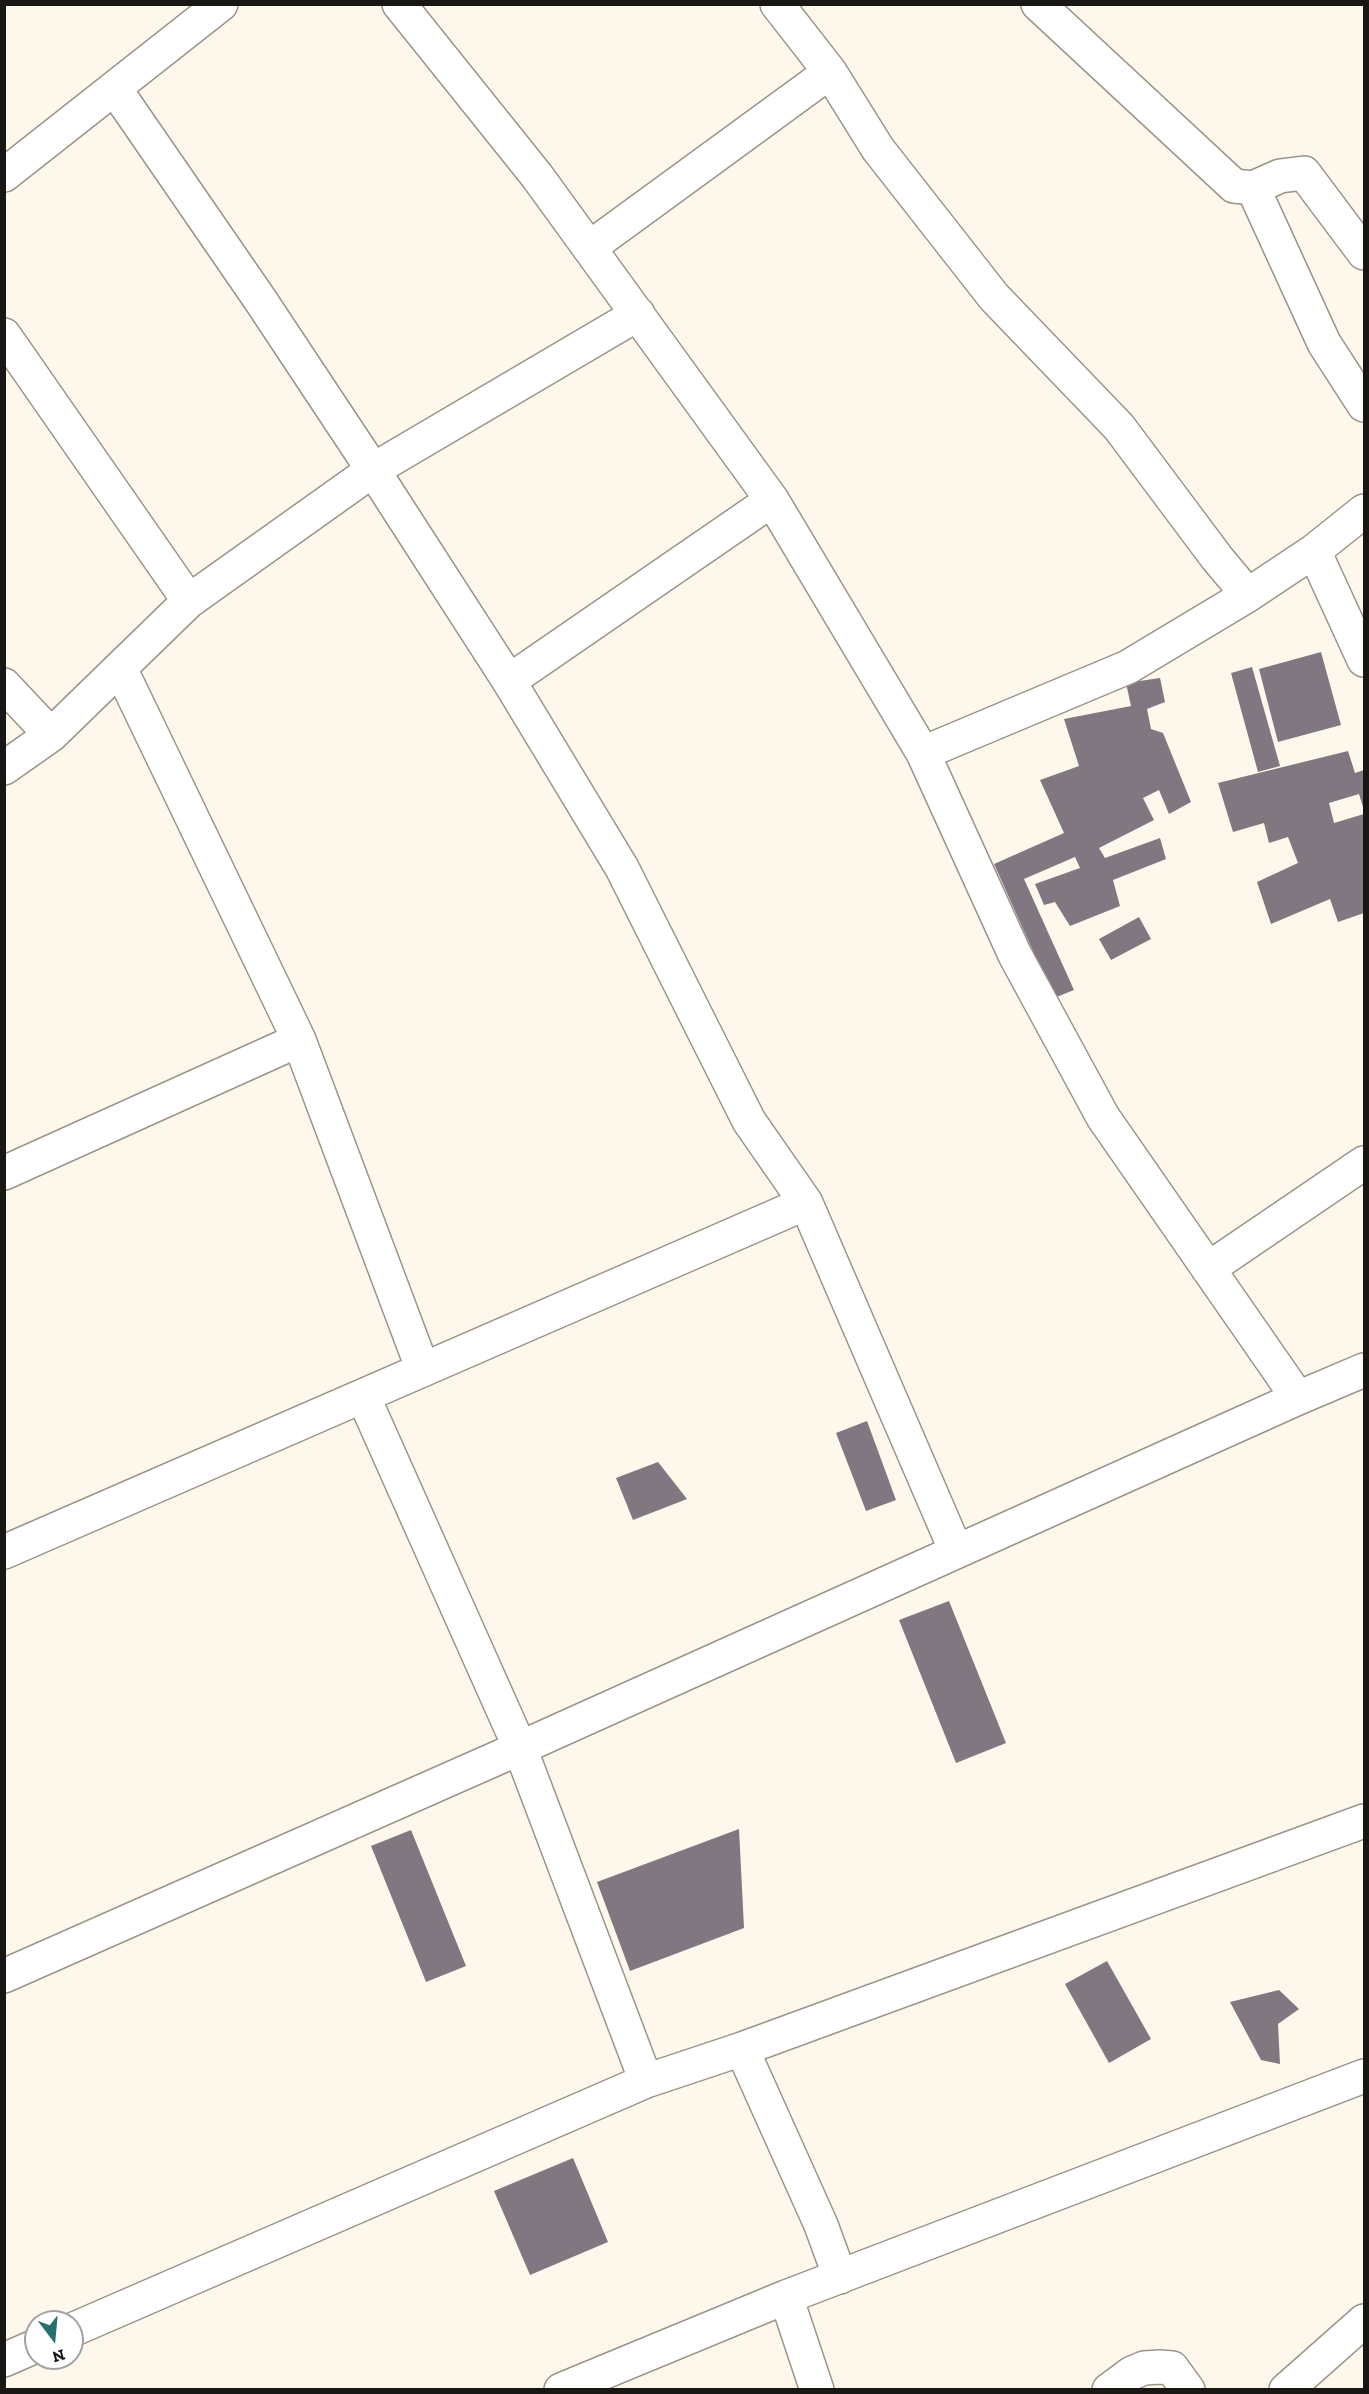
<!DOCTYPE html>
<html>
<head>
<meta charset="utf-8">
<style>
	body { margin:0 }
	#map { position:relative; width:1369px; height:2394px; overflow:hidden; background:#fef8ec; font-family:"Zilla Slab",serif }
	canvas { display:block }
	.frame { position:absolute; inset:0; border:6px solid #191713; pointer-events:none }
	.north { position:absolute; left:24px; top:2310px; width:60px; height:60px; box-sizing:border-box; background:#fff; border:2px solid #a3a2a1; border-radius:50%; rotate:164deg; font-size:16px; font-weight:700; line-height:24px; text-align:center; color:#191713 }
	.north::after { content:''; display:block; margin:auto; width:21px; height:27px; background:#26716e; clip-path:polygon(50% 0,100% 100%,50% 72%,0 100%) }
</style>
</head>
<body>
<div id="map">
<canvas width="1369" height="2394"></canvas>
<div class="frame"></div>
<div class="north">N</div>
</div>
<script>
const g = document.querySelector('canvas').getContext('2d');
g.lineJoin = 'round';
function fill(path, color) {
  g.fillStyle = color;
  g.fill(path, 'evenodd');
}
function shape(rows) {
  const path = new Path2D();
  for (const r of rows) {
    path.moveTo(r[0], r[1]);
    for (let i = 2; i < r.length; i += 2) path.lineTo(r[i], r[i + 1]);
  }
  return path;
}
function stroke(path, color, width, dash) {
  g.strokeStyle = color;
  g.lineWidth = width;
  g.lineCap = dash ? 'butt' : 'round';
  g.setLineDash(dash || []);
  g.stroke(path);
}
const building = shape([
	[1321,652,1341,725,1278,742,1259,669],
	[1252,667,1280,766,1258,772,1231,673],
	[1160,678,1165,702,1147,709,1151,729,1163,733,1191,802,1169,814,1159,790,1143,798,1154,820,1099,848,1105,858,1160,838,1166,859,1113,880,1120,906,1070,926,1055,902,1044,905,1035,884,1080,868,1075,857,1024,879,1074,990,1054,998,994,864,1064,833,1040,780,1079,766,1064,719,1131,706,1126,683],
	[1348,751,1355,773,1364,770,1364,810,1359,794,1329,803,1334,823,1364,814,1364,913,1338,922,1330,899,1271,924,1257,882,1298,863,1288,837,1269,843,1264,823,1233,832,1218,783],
	[1139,917,1151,939,1111,960,1099,939],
	[867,1421,896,1500,866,1511,836,1433],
	[658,1462,687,1499,633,1520,616,1478],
	[949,1601,1006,1743,956,1763,899,1620],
	[739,1829,744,1928,630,1971,597,1882],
	[411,1830,466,1966,426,1982,371,1846],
	[1107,1961,1151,2039,1109,2063,1065,1984],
	[1279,1990,1299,2009,1278,2024,1280,2064,1261,2060,1230,2002],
	[573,2158,608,2242,530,2275,494,2191]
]);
const minor = shape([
	[399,4,537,176,772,500,923,753,1015,955,1103,1117,1298,1398],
	[777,4,830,72,878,149,994,297,1119,427,1217,558,1248,595,1314,551,1364,660],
	[1038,4,1234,186,1253,188,1280,176,1304,173,1364,253],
	[115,89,261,301,373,470,509,681,622,868,749,1121,806,1203,956,1551],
	[4,175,221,4],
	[1253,188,1324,343,1364,405],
	[589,248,830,72],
	[4,335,189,601],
	[1314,551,1364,511],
	[120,668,299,1040,423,1370],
	[509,681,772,500],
	[4,685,51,735],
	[923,753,1128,667,1248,595],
	[4,768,51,735,189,601,373,470,638,314],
	[4,1173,299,1040],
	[1208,1269,1364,1163],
	[363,1396,520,1748,646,2081],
	[4,1552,806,1203],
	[4,1976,520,1748,1298,1398,1364,1370],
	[742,2049,821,2225,840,2277],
	[786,2297,817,2390],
	[72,2330,646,2081,742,2049,1364,1821],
	[4,2360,36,2346],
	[561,2390,786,2297,1364,2076],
	[1109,2390,1132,2373,1144,2368,1160,2367,1172,2368,1188,2390],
	[1286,2390,1364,2321]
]);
fill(building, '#817780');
stroke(minor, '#9a9489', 36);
stroke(minor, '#fff', 33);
</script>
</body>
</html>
